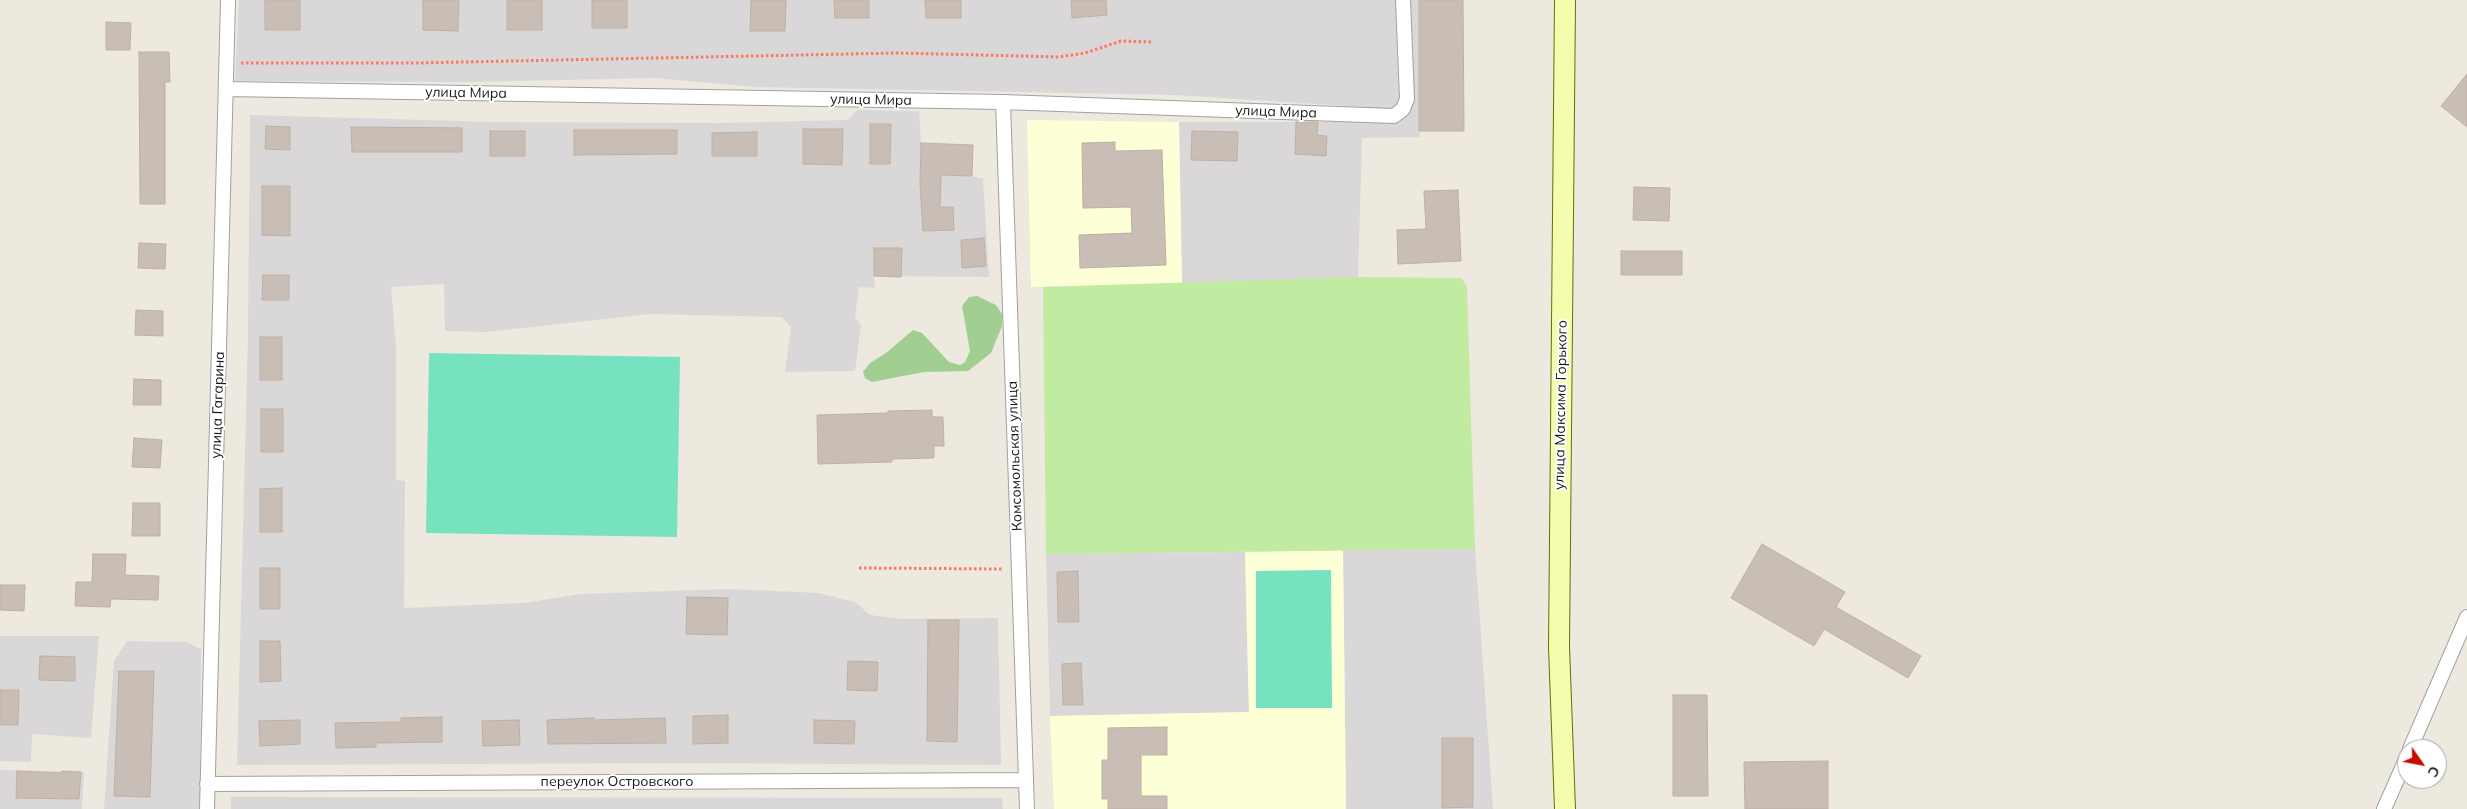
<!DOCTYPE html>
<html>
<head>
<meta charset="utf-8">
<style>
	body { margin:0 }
	#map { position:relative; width:2467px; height:809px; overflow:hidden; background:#ede9df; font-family:Mulish,sans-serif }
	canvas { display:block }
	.north { position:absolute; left:2397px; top:739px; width:50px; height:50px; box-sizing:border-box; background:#fff; border:1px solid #a3a3a3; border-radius:50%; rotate:123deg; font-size:14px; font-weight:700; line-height:20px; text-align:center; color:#1a1a1a }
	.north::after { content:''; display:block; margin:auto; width:18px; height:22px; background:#c50c00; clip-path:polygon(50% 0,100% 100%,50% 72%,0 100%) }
</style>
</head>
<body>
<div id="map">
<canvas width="2467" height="809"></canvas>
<div class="north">С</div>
</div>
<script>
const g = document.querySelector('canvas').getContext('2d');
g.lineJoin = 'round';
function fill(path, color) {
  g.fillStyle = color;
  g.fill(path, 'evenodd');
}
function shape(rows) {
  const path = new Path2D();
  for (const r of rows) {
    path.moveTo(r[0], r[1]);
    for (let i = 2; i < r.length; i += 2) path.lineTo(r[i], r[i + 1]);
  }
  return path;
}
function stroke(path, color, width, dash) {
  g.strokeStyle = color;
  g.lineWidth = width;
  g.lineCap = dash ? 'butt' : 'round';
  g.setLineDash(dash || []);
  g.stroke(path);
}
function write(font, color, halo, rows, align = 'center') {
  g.font = font + ' Mulish,sans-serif';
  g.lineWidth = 4;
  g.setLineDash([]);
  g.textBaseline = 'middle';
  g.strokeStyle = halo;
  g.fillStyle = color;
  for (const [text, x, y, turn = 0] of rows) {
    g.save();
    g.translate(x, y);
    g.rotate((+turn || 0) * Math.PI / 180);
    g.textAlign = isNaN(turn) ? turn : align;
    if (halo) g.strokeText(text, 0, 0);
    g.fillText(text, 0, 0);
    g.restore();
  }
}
const residential = shape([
	[239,0,1463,0,1464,131,1420,131,1419,137,1362,138,1358,277,1182,284,1179,122,1362,122,1364,107,1175,95,755,87,654,78,467,82,235,81],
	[857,110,919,111,921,143,920,184,941,185,941,175,972,176,983,179,989,277,874,276,875,288,859,287,855,317,861,325,855,371,785,372,791,327,782,317,650,314,486,332,445,331,444,284,391,287,396,348,396,480,405,481,404,608,524,603,580,594,729,589,819,593,855,602,870,615,902,619,998,618,1001,765,685,763,237,765,248,334,250,115,494,122,721,123,848,120],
	[1475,549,1493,809,1346,809,1343,550],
	[1245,552,1249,712,1050,716,1046,554],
	[0,636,99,636,91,738,32,734,31,762,0,761],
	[127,641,186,642,201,649,200,809,104,809,114,661],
	[0,770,84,772,82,809,0,809],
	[231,797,1002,798,1003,809,231,809]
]);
const education = shape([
	[1027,120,1179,122,1182,284,1031,287],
	[1343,550,1346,809,1054,809,1050,716,1249,712,1245,552]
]);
const grass = shape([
	[1358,277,1462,278,1467,287,1475,549,1046,554,1043,287]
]);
const forest = shape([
	[977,296,996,305,1002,314,1002,326,991,353,968,371,924,372,872,382,865,378,863,372,870,363,886,353,913,330,922,333,949,362,960,365,965,362,970,351,962,306,969,297]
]);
const pitch = shape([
	[429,353,680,357,677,537,426,533],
	[1331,570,1332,708,1256,708,1256,571]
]);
const building = shape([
	[265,0,300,0,300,30,265,30,265,0],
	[423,0,459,0,458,31,423,30,423,0],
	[507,0,542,0,542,30,507,30,507,0],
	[592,0,627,0,627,28,592,28,592,0],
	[751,0,786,0,785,31,750,31,751,0],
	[834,0,869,0,869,18,835,18,834,0],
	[925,0,961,0,961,18,926,18,925,0],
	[1071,0,1106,0,1107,15,1072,18,1071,0],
	[1419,0,1463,0,1464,131,1419,131,1419,0],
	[106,22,131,23,130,50,106,50,106,22],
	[139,52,169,52,170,82,165,82,165,204,140,204,139,52],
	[2467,74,2467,127,2441,106,2467,74],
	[1296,122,1318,122,1317,135,1327,136,1326,156,1295,154,1296,122],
	[870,124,891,124,890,164,870,164,870,124],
	[266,126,290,127,290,150,265,149,266,126],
	[351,127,462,128,462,152,352,152,351,127],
	[803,129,843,129,842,165,803,164,803,129],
	[574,130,677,130,677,154,574,155,574,130],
	[490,131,525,131,525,156,490,156,490,131],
	[1192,131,1238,132,1237,161,1191,160,1192,131],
	[757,132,757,156,712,156,712,133,757,132],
	[1115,142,1115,151,1162,150,1166,265,1080,268,1079,235,1132,233,1131,207,1083,208,1082,143,1115,142],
	[921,143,973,145,972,176,941,175,940,207,953,207,954,230,923,231,920,184,921,143],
	[262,186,290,186,290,236,262,235,262,186],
	[1634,187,1670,188,1669,221,1633,220,1634,187],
	[1458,190,1461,261,1398,264,1397,230,1426,229,1424,191,1458,190],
	[984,238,986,266,962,268,961,240,984,238],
	[139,243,166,244,165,269,138,268,139,243],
	[874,248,902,248,901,277,874,276,874,248],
	[1621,251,1682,251,1682,275,1621,275,1621,251],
	[263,275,289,275,289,300,262,300,263,275],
	[136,310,163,311,163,336,135,335,136,310],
	[260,337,282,337,282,380,260,380,260,337],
	[134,379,161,380,161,405,133,405,134,379],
	[261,409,283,409,283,452,261,452,261,409],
	[932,410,932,417,943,417,944,446,934,446,934,458,892,459,892,462,818,464,817,415,888,413,888,411,932,410],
	[134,438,162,440,160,468,132,467,134,438],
	[282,488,282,532,260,532,260,489,282,488],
	[133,503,160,503,160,536,132,536,133,503],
	[1762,544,1845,592,1836,607,1921,656,1908,678,1824,629,1814,646,1731,598,1762,544],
	[93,554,126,554,125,575,159,576,158,600,111,599,110,607,75,606,76,582,92,582,93,554],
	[260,568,280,568,280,609,260,609,260,568],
	[1078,571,1079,622,1058,622,1057,572,1078,571],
	[0,585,25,585,24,611,0,610,0,585],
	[687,597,728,598,727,635,686,634,687,597],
	[928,620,959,620,957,742,927,741,928,620],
	[260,641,280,641,281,681,260,682,260,641],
	[40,656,75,657,75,681,39,680,40,656],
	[848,661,878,662,877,691,847,690,848,661],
	[1081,663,1083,705,1063,705,1062,664,1081,663],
	[119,671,154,671,150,797,114,796,119,671],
	[0,690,19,690,18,725,0,725,0,690],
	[1673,695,1707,695,1708,796,1673,796,1673,695],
	[728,715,728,743,693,744,693,716,728,715],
	[442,717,442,742,376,743,376,747,336,748,335,723,401,722,401,718,442,717],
	[594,718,594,720,665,718,666,743,548,744,547,720,594,718],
	[300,720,300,744,260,746,259,721,300,720],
	[519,720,520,745,483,746,482,721,519,720],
	[814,720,855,721,854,744,814,743,814,720],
	[1167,727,1167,755,1141,755,1141,796,1167,796,1167,809,1108,809,1108,799,1102,799,1102,760,1108,760,1108,728,1167,727],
	[1442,738,1473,738,1473,807,1442,808,1442,738],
	[1828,761,1828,809,1745,809,1744,762,1828,761],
	[17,771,62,773,62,771,81,772,79,799,16,798,17,771]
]);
const path = shape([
	[241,63,415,63,898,53,1059,57,1085,53,1121,41,1153,42],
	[859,568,1003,569]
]);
const street = shape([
	[226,89,1003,102,1394,116,1403,109,1407,99,1403,0],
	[1003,102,1027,809],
	[2410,749,2467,617],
	[207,784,1026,780],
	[207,809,228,0],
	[2384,809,2407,757]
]);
const secondary = shape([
	[1565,0,1559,647,1565,809]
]);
const streetNames = [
	["улица Мира",466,93,1],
	["улица Мира",871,100,1],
	["улица Мира",1276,112,2],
	["улица Гагарина",218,405,-88],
	["улица Максима Горького",1561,405,-89],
	["Комсомольская улица",1015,456,-92],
	["переулок Островского",617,782]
];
fill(residential, '#d9d7d7');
fill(education, '#fdffd6');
fill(grass, '#c1eba1');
fill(forest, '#a0cf91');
fill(pitch, '#77e2bf');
fill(building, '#c9beb5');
stroke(building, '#bfb0a1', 1);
stroke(street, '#a1a1a1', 16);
stroke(secondary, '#607300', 22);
stroke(path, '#ff785e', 3, [2.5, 2.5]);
stroke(street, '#fff', 14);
stroke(secondary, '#f4fcad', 20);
write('14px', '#1a1a1a', '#fff', streetNames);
</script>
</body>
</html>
